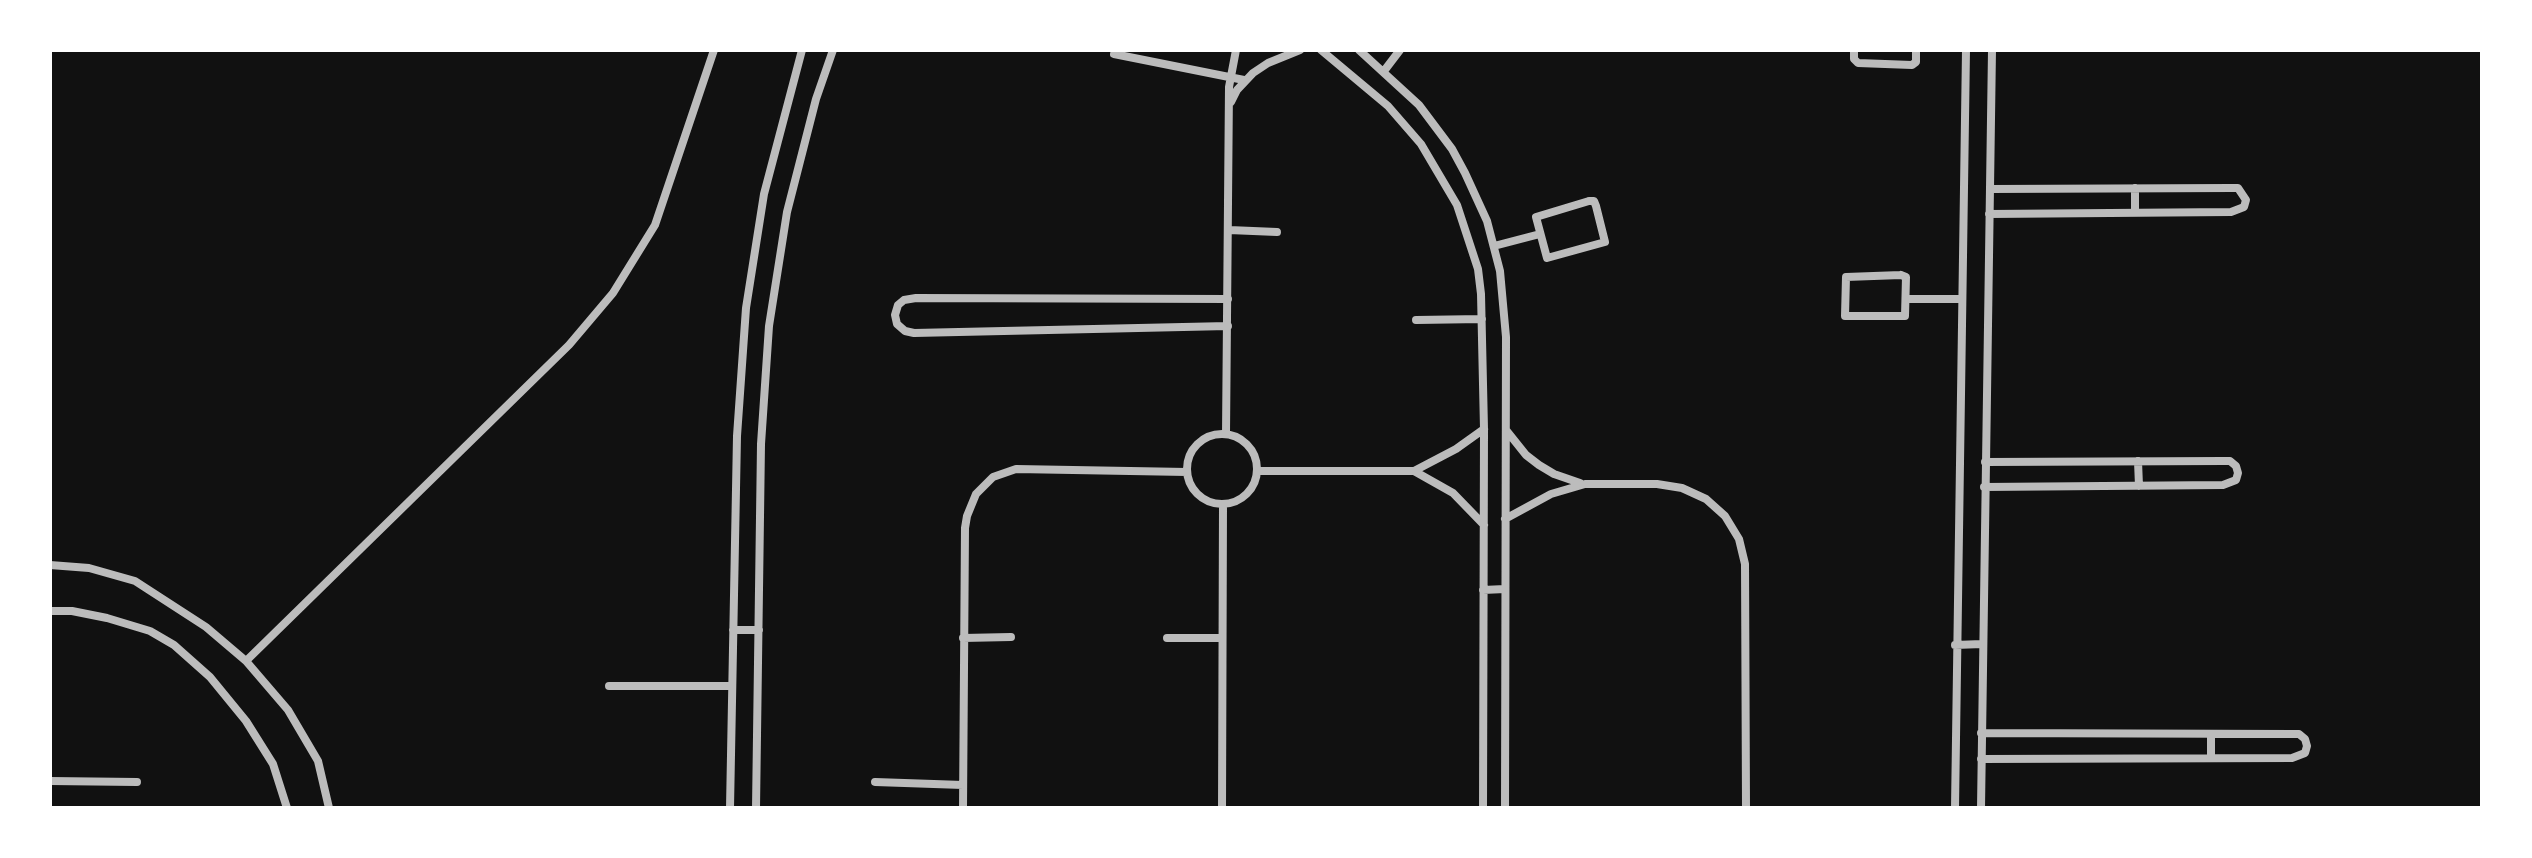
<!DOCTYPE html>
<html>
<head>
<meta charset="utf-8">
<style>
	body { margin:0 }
	#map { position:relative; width:2532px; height:858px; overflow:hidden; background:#111; font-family:Jost,sans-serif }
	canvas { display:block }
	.frame { position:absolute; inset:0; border:52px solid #fff; pointer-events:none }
</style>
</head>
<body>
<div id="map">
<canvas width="2532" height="858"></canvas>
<div class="frame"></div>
</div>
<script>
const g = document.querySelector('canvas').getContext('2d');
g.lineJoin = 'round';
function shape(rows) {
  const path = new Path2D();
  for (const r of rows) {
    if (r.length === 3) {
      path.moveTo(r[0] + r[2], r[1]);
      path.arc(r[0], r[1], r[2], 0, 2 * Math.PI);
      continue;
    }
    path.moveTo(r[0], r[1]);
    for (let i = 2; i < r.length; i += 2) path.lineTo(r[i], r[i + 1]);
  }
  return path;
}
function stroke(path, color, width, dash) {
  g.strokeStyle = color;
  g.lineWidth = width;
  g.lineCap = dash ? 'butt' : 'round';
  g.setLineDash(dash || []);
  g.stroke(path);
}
const minor = shape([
	[1321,50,1388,106,1421,144,1457,205,1478,269,1481,294,1484,429,1483,808],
	[1359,50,1419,105,1452,149,1465,173,1487,221,1500,271,1506,337,1505,808],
	[1854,50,1854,59,1858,63,1912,65,1916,62,1916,50],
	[1114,54,1244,80],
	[1384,71,1400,50],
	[1231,102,1237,90,1253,73,1268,63,1300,50],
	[1589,201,1594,201,1596,206,1605,242,1547,258,1536,217,1589,201],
	[2135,213,2135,188],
	[1989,214,2231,212,2244,207,2246,200,2238,188,2231,188,1990,189],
	[1229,230,1277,232],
	[1494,246,1540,234],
	[1901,275,1906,277,1905,316,1845,316,1846,277,1901,275],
	[1907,299,1961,299],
	[1416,320,1482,319],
	[1228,326,914,333,905,331,897,324,895,315,898,305,904,300,916,298,1228,299],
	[1506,430,1526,455,1539,465,1554,474,1580,483],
	[1226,434,1229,87,1236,50],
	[1222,469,35],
	[2138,461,2139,486],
	[1257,471,1414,471,1453,493,1484,525],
	[1414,471,1456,449,1484,429],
	[1984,487,2223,485,2236,480,2238,473,2236,466,2230,461,2223,461,1985,462],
	[1505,519,1551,494,1585,484,1657,484,1682,488,1706,499,1725,516,1739,539,1745,564,1746,808],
	[50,565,89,568,135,581,206,627,246,661,288,710,318,761,329,808],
	[1483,590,1505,589],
	[50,611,72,611,107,618,150,631,174,645,210,677,246,721,273,764,287,808],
	[733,630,759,630],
	[963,638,1011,637],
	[1167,638,1222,638],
	[1955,645,1982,644],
	[246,661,569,345,613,293,655,225,714,50],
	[609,686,732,686],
	[2211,734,2211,758],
	[1981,759,2292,758,2305,753,2307,746,2305,739,2299,734,2292,734,1981,733],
	[50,781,137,782],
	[875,782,963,785],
	[730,808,737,436,746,308,764,194,802,50],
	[756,808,761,444,769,326,787,212,816,99,833,50],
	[963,808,965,528,967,516,976,494,993,477,1016,469,1187,472],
	[1222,808,1223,504],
	[1955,808,1966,50],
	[1981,808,1992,50]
]);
stroke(minor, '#bcbcbc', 8);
</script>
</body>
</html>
